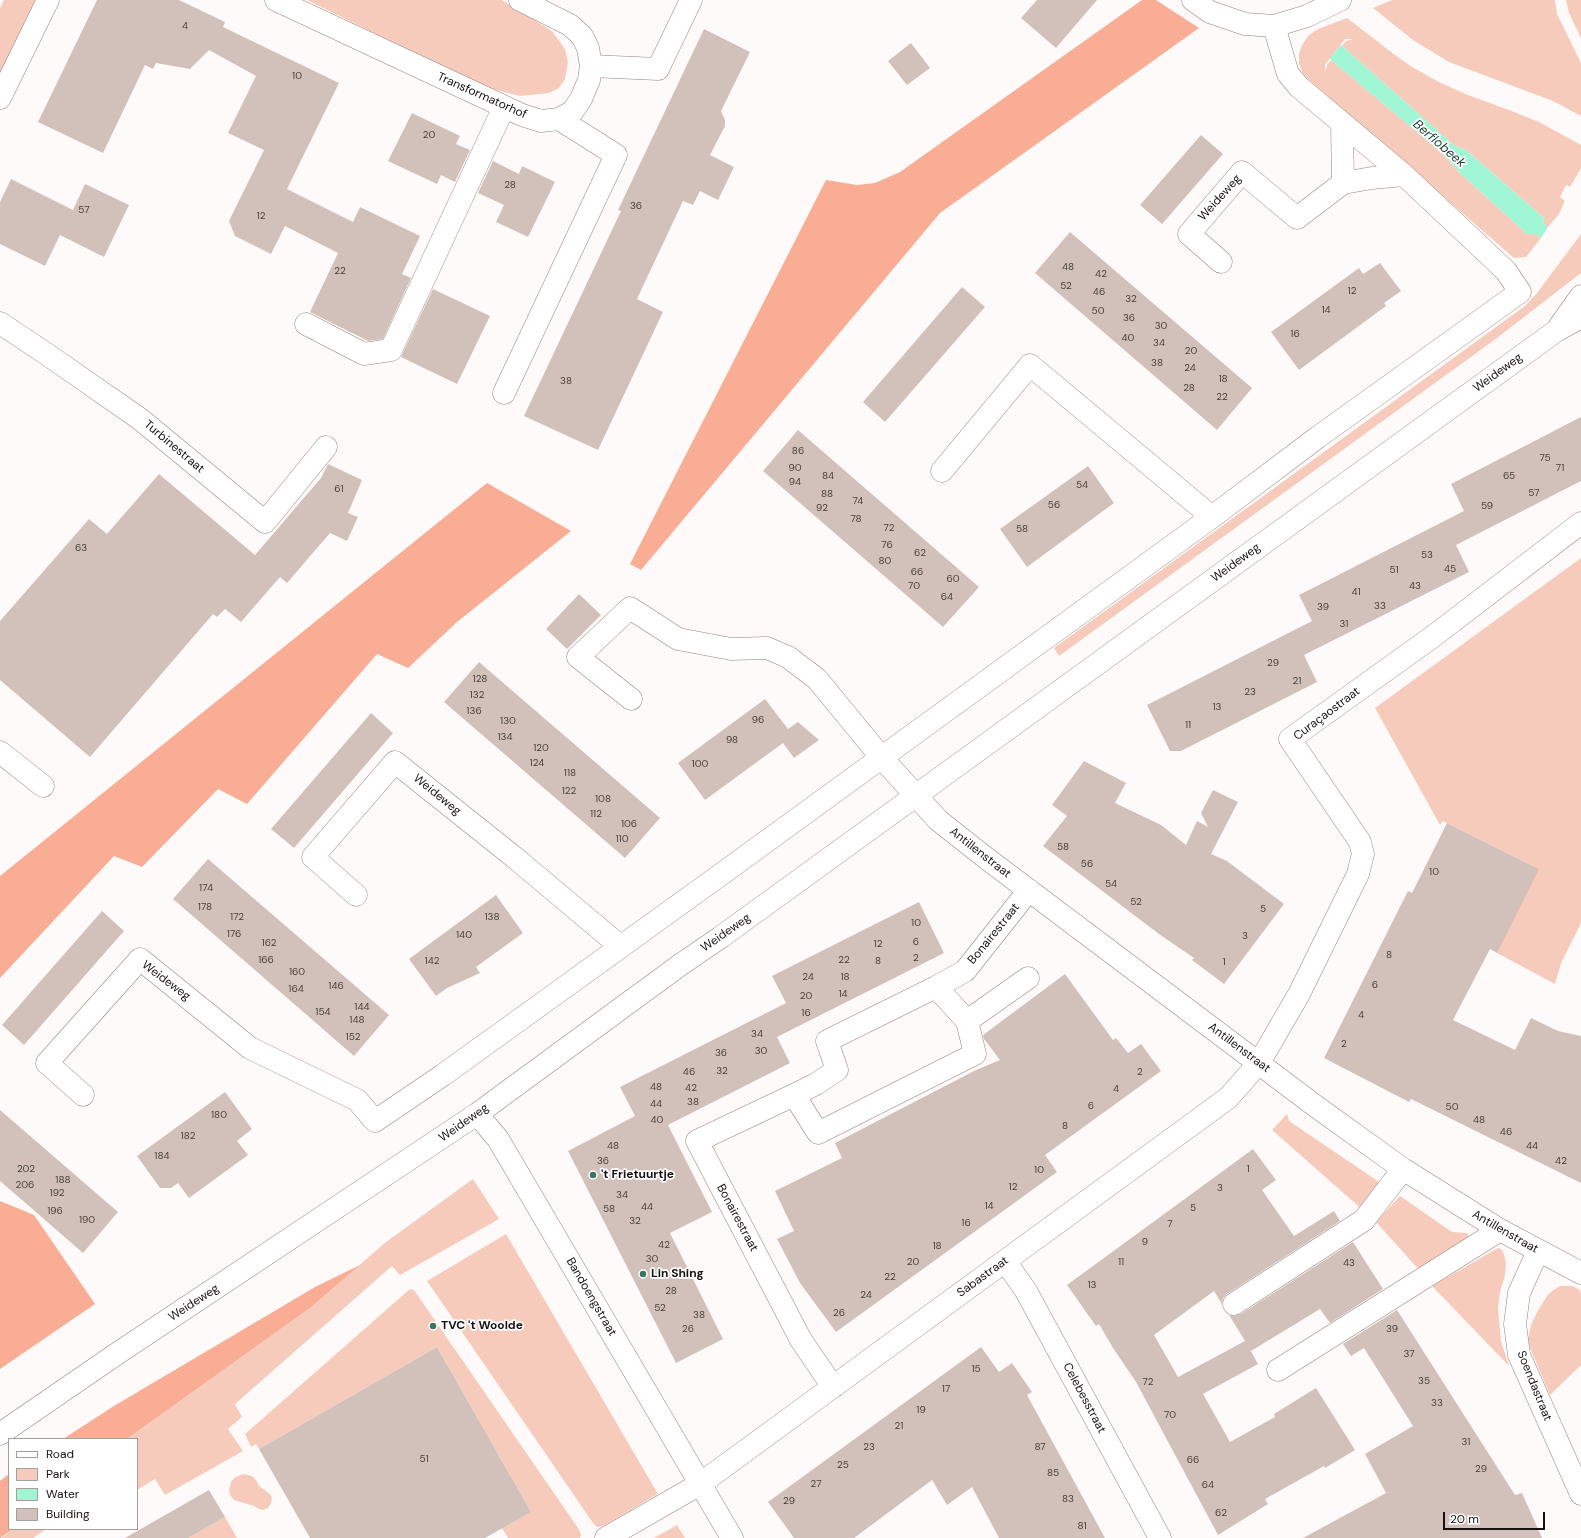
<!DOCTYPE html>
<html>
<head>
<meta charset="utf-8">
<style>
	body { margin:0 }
	#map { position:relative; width:1581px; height:1538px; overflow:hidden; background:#fefaf9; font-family:"DM Sans",sans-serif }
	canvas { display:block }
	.legend { position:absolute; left:8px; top:1438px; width:130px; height:92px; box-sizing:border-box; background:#fff; border:1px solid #a2a09f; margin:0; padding:5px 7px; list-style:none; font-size:12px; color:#171210 }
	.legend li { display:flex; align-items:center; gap:8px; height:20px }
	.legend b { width:20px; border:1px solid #a2a09f }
	.scale { position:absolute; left:1443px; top:1512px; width:102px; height:18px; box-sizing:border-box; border:2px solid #171210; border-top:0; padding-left:5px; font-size:12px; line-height:14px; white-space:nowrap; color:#171210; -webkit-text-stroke:3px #fff; paint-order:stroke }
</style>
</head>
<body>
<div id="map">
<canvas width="1581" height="1538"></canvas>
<ul class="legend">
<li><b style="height:5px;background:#fff"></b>Road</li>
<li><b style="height:11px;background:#f7cbbc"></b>Park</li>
<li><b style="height:11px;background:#a0f6d4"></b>Water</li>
<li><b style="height:11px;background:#d2c1bb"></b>Building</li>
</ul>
<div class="scale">20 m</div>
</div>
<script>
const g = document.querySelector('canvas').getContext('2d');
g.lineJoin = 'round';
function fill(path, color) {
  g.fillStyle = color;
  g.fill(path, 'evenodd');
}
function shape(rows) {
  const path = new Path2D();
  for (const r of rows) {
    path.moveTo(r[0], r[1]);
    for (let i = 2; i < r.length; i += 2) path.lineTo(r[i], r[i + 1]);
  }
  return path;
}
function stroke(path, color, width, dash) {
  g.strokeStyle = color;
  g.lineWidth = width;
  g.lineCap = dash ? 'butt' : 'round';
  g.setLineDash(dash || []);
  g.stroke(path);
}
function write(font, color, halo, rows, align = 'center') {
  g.font = font + ' "DM Sans",sans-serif';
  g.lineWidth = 3.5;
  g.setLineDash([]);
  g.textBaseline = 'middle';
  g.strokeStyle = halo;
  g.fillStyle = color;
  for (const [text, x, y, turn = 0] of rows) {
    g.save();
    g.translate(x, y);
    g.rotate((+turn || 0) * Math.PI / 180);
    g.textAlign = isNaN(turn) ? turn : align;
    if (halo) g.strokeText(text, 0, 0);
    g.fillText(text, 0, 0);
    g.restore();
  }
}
const green = shape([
	[4,0,39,0,0,79,0,8],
	[307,0,502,0,552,31,565,49,568,62,565,79,559,88,549,93,520,96,496,90,475,83],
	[1392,0,1555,0,1557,14,1581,63,1581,116,1553,101,1449,62,1413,40,1373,8],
	[1566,0,1581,0,1581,38,1569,13],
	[1347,18,1395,55,1412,67,1439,82,1468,95,1509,110,1539,122,1581,145,1581,168,1570,187,1566,185,1560,197,1564,200,1564,203,1559,214,1548,227,1543,223,1544,218,1466,150,1455,146,1342,46,1346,41,1353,39,1345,39,1325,65,1325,72,1327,65,1331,60,1336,64,1442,153,1461,174,1527,234,1535,234,1541,238,1526,257,1514,258,1308,79,1302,72,1299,63,1299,54,1302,45,1308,36,1318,29],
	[1581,234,1581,273,1497,338,1059,656,1054,648,1525,306,1537,293],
	[1581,558,1581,923,1561,963,1555,984,1497,953,1535,867,1443,821,1440,825,1375,708],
	[1287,1114,1289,1121,1382,1184,1364,1211,1272,1130],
	[473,1179,499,1219,400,1275,392,1266,235,1404,242,1417,228,1429,243,1451,165,1495,155,1479,137,1490,137,1439,127,1439,310,1308,386,1242],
	[1400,1196,1452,1232,1467,1233,1469,1237,1421,1272,1376,1222],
	[506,1234,658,1494,603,1526,597,1527,593,1523,427,1281],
	[1498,1248,1501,1249,1504,1254,1506,1264,1505,1275,1500,1292,1498,1309,1501,1341,1509,1366,1432,1286],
	[1560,1286,1572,1286,1580,1290,1581,1294,1581,1365,1550,1395,1530,1348,1528,1339,1531,1325,1537,1312,1547,1296,1552,1291],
	[410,1289,414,1290,578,1528,581,1534,580,1538,508,1538,502,1528,531,1512,437,1347,259,1449,256,1444,251,1447,245,1434],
	[243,1474,252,1476,256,1480,259,1486,270,1494,272,1498,271,1503,268,1508,263,1510,259,1509,254,1506,234,1500,230,1495,229,1490,231,1482,234,1478],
	[225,1517,237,1538,188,1538],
	[677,1525,685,1538,654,1538],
	[13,1529,46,1529,33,1538,1,1538]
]);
const forest = shape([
	[1142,0,1156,0,1199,28,940,213,641,570,630,564,826,180,857,185,875,183,900,172],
	[487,483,571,531,457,622,408,668,377,654,247,804,218,789,142,867,114,856,0,978,0,876],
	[0,1201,34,1215,95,1304,0,1369],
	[360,1265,310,1308,127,1439,63,1439,114,1406,315,1287],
	[9,1474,9,1529,13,1529,0,1538,0,1481]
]);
const water = shape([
	[1341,45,1455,146,1466,150,1544,218,1543,223,1548,227,1541,238,1535,234,1527,234,1461,174,1442,153,1331,60,1330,58]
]);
const building = shape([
	[97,0,179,0,225,22,223,27,339,83,287,189,353,222,360,207,420,236,402,274,411,278,383,339,368,341,310,312,338,253,285,226,271,254,235,236,229,221,264,150,228,133,256,76,209,50,190,69,156,63,153,69,145,65,103,153,38,122],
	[1037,0,1097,0,1056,48,1021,18],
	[704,29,750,52,721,111,725,120,725,126,710,155,734,167,718,200,700,191,693,205,683,201,637,299,663,312,598,450,524,416,621,211,618,210],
	[911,43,930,68,907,85,888,61],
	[412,113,460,136,456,144,470,150,455,182,441,175,437,184,388,161],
	[1201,135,1223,154,1162,224,1140,205],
	[493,161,519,174,522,166,555,182,528,237,496,222,504,205,478,193],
	[11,179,73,210,85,184,129,205,104,257,60,235,45,266,0,244,0,202],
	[1070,232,1252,388,1217,430,1035,273],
	[1380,263,1401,291,1384,303,1386,306,1299,370,1271,332,1359,268,1363,274],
	[962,287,985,307,885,422,863,402],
	[433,289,490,316,457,384,401,357],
	[1581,417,1581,481,1456,545,1469,572,1304,655,1317,682,1181,751,1170,751,1147,705,1312,621,1299,595,1464,511,1451,484],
	[798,430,979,587,943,627,763,471],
	[328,464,362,480,348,513,358,517,347,541,330,533,287,583,280,577,241,622,225,609,217,617,213,614,90,757,0,680,0,621,89,519,107,534,159,474,255,555,321,478],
	[1088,466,1114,503,1027,567,1000,529],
	[579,594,601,615,567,649,546,629],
	[479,662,660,818,625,858,444,702],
	[765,699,788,729,798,722,819,740,794,758,783,743,705,800,678,763],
	[371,713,393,733,294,848,271,829],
	[1084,761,1126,783,1115,803,1161,825,1186,845,1197,821,1208,827,1201,813,1213,790,1238,802,1211,854,1227,861,1284,904,1224,984,1192,960,1194,958,1159,934,1043,846,1067,816,1052,805],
	[1447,823,1539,869,1497,953,1490,949,1453,1020,1515,1050,1531,1018,1558,1031,1581,1036,1581,1183,1411,1099,1409,1102,1324,1058,1408,891,1412,893],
	[208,859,389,1015,354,1056,173,899],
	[496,895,523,933,476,967,480,973,447,988,436,996,409,959],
	[919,902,944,953,777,1037,790,1063,668,1125,712,1212,670,1233,723,1339,676,1363,568,1151,635,1116,620,1087,786,1003,772,976],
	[102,911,124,931,24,1045,2,1025],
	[1065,974,1113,1040,1116,1038,1128,1053,1141,1044,1161,1071,1045,1155,1057,1172,836,1332,800,1283,777,1239,794,1231,775,1191,842,1158,835,1143,976,1070,1000,1060,984,1039,983,1035],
	[225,1092,252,1129,237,1141,248,1155,189,1198,178,1183,171,1188,160,1188,137,1156],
	[0,1110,118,1212,83,1253,0,1181],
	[1253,1149,1276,1180,1262,1190,1294,1236,1334,1211,1340,1221,1227,1294,1223,1298,1222,1304,1214,1291,1154,1335,1178,1377,1245,1341,1229,1315,1235,1316,1241,1314,1353,1242,1383,1289,1330,1323,1320,1309,1251,1351,1247,1344,1258,1364,1203,1394,1230,1442,1275,1417,1274,1414,1316,1388,1355,1450,1325,1468,1324,1466,1265,1499,1268,1504,1218,1535,1136,1382,1113,1348,1099,1324,1096,1326,1067,1285],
	[1397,1310,1515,1495,1522,1493,1542,1538,1303,1538,1386,1493,1365,1454,1413,1426,1364,1348,1351,1356,1343,1344],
	[437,1347,531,1512,485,1538,310,1538,259,1449],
	[981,1347,999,1372,1012,1363,1032,1392,1027,1395,1105,1538,999,1538,972,1487,947,1505,932,1480,854,1538,794,1538,768,1502],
	[209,1490,225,1517,188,1538,125,1538]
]);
const minor = shape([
	[276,0,522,115,541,121,559,119,572,112,581,99,589,80,591,66,588,48,582,36,570,25,520,0],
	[1193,0,1210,12,1245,24,1274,26,1307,16,1340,0],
	[591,66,658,69,691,0],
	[0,98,48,0],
	[1342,123,1343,183],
	[1221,262,1189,234,1242,172,1297,218,1343,183,1372,178,1404,175],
	[0,323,48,355,140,419,265,522,326,447],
	[306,324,364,354,391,350,504,107],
	[504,393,616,155,559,119],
	[942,471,1030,365,1212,517],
	[631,699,578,657,630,608,678,639,731,649,767,648,788,657,817,679,881,757,938,820,986,858,1314,1105,1403,1169,1500,1230,1581,1273],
	[0,752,43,786],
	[356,895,313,857,395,762,514,857,620,946],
	[967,1021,1028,978],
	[83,1095,47,1063,140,959,250,1048,357,1100,375,1121,443,1075,723,873,1212,517,1318,437,1520,292,1506,271,1404,175,1299,87,1288,74,1274,26],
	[794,1095,818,1133,975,1054,967,1021,936,987],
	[477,1114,498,1139,732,1538],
	[1538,1251,1519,1293,1515,1324,1519,1355,1581,1494],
	[1005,1261,1026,1291,1160,1538],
	[1234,1304,1364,1220,1403,1169],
	[1278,1370,1500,1230],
	[833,1387,801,1340,697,1141,794,1095,816,1084,837,1070,827,1041,936,987,965,971,1029,890],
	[606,1538,700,1484,1228,1098,1259,1063,1299,994,1358,874,1363,854,1360,842,1290,739,1435,635,1581,523]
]);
const major = shape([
	[1559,327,1581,296],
	[0,1434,118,1353,477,1114,680,965,721,937,1556,331,1581,317]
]);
const markers = [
	[593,1175,4,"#3a755f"],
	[643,1274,4,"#3a755f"],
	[433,1326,4,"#3a755f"]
];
const numberNames = [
	["4",185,26],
	["10",297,76],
	["20",429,135],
	["28",510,185],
	["36",636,206],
	["57",84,210],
	["12",261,216],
	["48",1068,267],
	["22",340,271],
	["42",1101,274],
	["52",1066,286],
	["12",1352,291],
	["46",1099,292],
	["32",1131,299],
	["14",1326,310],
	["50",1098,311],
	["36",1129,318],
	["30",1161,326],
	["16",1295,334],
	["40",1128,338],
	["34",1159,343],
	["20",1191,351],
	["38",1157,363],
	["24",1190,368],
	["18",1223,379],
	["38",566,381],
	["28",1189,388],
	["22",1222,397],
	["86",798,451],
	["75",1545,458],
	["90",795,468],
	["71",1560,468],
	["84",828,476],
	["65",1509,476],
	["94",795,482],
	["54",1082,485],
	["61",339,489],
	["57",1534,493],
	["88",827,494],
	["74",858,501],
	["56",1054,505],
	["59",1487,506],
	["92",822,508],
	["78",856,519],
	["72",889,528],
	["58",1022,529],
	["76",887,545],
	["63",81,548],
	["62",920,553],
	["53",1427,555],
	["80",885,561],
	["45",1450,569],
	["51",1394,570],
	["66",917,572],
	["60",953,579],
	["70",914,586],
	["43",1415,586],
	["41",1356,592],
	["64",947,597],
	["33",1380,606],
	["39",1323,607],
	["31",1344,624],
	["29",1273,663],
	["128",480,679],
	["21",1297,681],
	["23",1250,692],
	["132",477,695],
	["13",1217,707],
	["136",474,711],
	["96",758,720],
	["130",508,721],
	["11",1188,725],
	["134",505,737],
	["98",732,740],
	["120",541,748],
	["124",537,763],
	["100",700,764],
	["118",570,773],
	["122",569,791],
	["108",603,799],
	["112",596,814],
	["106",629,824],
	["110",622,839],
	["58",1063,847],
	["56",1087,864],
	["10",1434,872],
	["54",1111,884],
	["174",206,888],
	["52",1136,902],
	["178",205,907],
	["5",1263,909],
	["172",237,917],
	["138",492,917],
	["10",916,923],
	["176",234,934],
	["140",464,935],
	["3",1245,936],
	["6",916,942],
	["162",269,943],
	["12",878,944],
	["8",1389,955],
	["2",916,958],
	["166",266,960],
	["22",844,960],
	["142",432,961],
	["8",878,961],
	["1",1224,962],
	["160",297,972],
	["24",808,977],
	["18",845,977],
	["6",1375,985],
	["146",336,986],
	["164",296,989],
	["14",843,994],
	["20",806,996],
	["144",362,1007],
	["154",323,1012],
	["16",806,1013],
	["4",1361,1015],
	["148",357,1020],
	["34",757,1034],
	["152",353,1037],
	["2",1344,1044],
	["30",761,1051],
	["36",721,1053],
	["32",722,1071],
	["46",689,1072],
	["2",1140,1072],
	["48",656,1087],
	["42",691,1088],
	["4",1116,1089],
	["38",693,1102],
	["44",656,1104],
	["6",1091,1106],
	["50",1452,1107],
	["180",219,1115],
	["40",657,1120],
	["48",1479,1120],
	["8",1065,1126],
	["46",1506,1132],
	["182",188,1136],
	["48",613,1146],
	["44",1532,1146],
	["184",162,1156],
	["36",603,1161],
	["42",1561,1161],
	["202",26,1169],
	["1",1248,1169],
	["10",1039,1170],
	["188",63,1180],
	["206",25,1185],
	["12",1013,1187],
	["3",1220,1188],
	["192",57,1193],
	["34",622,1195],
	["14",989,1206],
	["44",647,1207],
	["5",1193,1208],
	["58",609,1209],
	["196",55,1211],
	["190",87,1220],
	["32",635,1221],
	["16",966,1223],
	["7",1170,1224],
	["9",1145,1242],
	["42",664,1245],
	["18",937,1246],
	["30",652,1259],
	["20",913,1262],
	["11",1121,1262],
	["43",1349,1263],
	["22",890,1277],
	["13",1092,1285],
	["28",671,1291],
	["24",866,1295],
	["52",660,1308],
	["26",839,1313],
	["38",699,1315],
	["26",688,1329],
	["39",1392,1329],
	["37",1409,1354],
	["15",976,1369],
	["35",1424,1381],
	["72",1148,1382],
	["17",946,1389],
	["33",1437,1403],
	["19",921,1410],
	["70",1170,1415],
	["21",899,1426],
	["31",1466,1442],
	["23",869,1447],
	["87",1040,1447],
	["51",424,1459],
	["66",1193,1460],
	["25",843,1465],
	["29",1481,1469],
	["85",1053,1473],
	["27",816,1484],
	["64",1208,1485],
	["83",1068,1499],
	["29",789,1501],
	["62",1221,1513],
	["81",1082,1526]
];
const streetNames = [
	["Transformatorhof",482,96,24],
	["Weideweg",1220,198,-48],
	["Weideweg",1498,373,-36],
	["Turbinestraat",174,447,40],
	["Weideweg",1236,563,-36],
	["Curaçaostraat",1327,714,-37],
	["Weideweg",437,795,39],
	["Antillenstraat",980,853,38],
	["Weideweg",726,933,-35],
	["Bonairestraat",994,934,-51],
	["Weideweg",166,981,37],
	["Antillenstraat",1239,1048,37],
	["Weideweg",464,1123,-35],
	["Bonairestraat",737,1218,62],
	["Antillenstraat",1505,1232,30],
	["Sabastraat",983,1277,-36],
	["Bandoengstraat",591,1297,60],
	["Weideweg",194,1303,-33],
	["Soendastraat",1534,1386,68],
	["Celebesstraat",1084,1398,62]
];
const poiNames = [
	["'t Frietuurtje",601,1175],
	["Lin Shing",651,1274],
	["TVC 't Woolde",441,1326]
];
const waterNames = [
	["Berflobeek",1439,144,41]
];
fill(green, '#f7cbbc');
fill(forest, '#f8ad94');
fill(water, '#a0f6d4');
fill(building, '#d2c1bb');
stroke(minor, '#93847f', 23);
stroke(major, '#93847f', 23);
stroke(minor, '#fff', 22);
stroke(major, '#fff', 22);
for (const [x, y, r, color] of markers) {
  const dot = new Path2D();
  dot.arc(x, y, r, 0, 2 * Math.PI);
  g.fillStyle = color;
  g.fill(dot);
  stroke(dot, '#fff', 1.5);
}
write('10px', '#463e3b', null, numberNames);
write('12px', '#171210', '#fff', streetNames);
write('bold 12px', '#171210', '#fff', poiNames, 'left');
write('italic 13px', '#1e4436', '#fff', waterNames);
</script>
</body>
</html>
